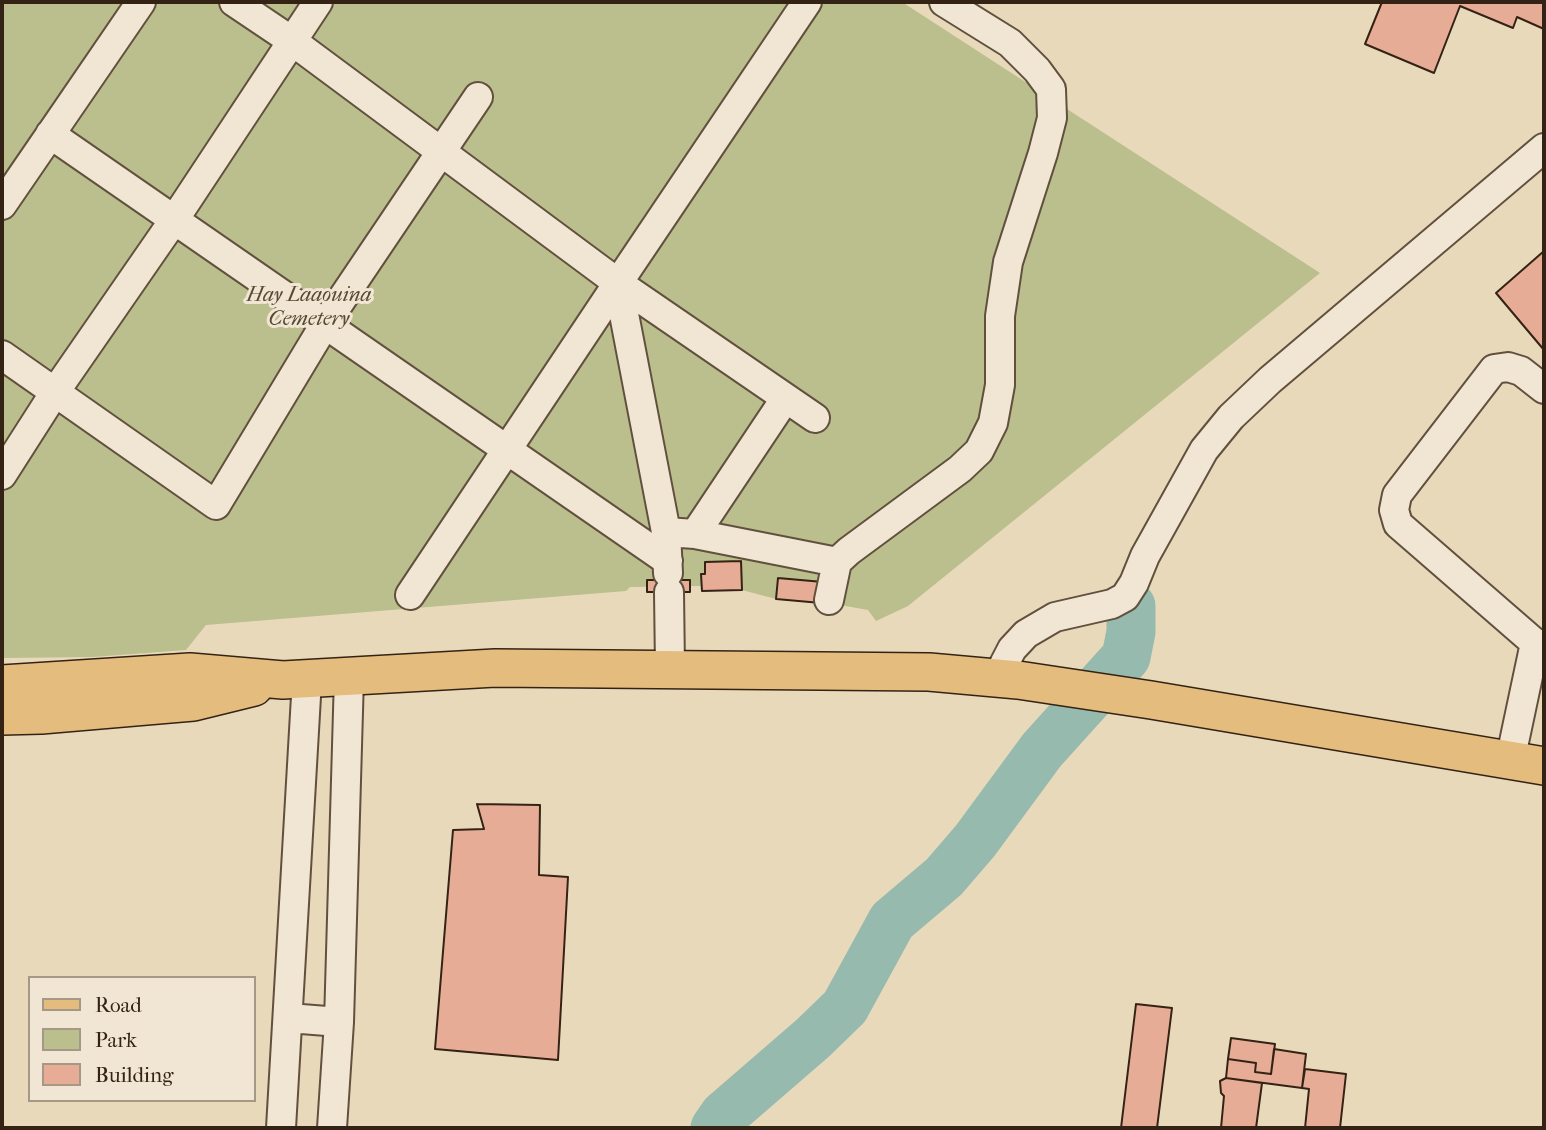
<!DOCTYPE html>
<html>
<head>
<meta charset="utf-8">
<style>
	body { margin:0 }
	#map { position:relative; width:1546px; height:1130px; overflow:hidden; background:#e9d9bb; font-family:"IM FELL French Canon",serif }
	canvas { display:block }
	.frame { position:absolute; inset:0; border:4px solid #342314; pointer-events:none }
	.legend { position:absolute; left:28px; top:976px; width:228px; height:126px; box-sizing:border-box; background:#f1e6d3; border:2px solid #a59887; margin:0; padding:9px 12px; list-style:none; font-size:21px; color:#342314 }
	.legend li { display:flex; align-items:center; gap:14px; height:35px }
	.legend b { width:35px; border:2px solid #a59887 }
</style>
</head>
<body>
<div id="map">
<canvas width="1546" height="1130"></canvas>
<div class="frame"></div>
<ul class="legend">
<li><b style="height:9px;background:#e4bc7e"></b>Road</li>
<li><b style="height:19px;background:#bbbe8d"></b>Park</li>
<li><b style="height:19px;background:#e7ac95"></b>Building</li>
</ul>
</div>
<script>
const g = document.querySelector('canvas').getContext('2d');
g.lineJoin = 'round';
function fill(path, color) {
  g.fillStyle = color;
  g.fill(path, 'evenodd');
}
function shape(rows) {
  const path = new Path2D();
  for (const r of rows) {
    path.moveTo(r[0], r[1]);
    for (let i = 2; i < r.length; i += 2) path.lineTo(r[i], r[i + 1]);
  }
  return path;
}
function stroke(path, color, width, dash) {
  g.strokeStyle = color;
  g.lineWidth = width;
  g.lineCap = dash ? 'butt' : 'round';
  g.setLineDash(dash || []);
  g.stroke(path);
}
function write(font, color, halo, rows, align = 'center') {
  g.font = font + ' "IM FELL French Canon",serif';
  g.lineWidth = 6;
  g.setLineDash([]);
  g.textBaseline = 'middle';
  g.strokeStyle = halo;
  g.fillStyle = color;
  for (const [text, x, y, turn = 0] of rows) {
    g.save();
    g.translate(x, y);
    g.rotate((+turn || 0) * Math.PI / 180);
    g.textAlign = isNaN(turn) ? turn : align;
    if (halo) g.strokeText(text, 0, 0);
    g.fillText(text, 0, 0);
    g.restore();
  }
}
const green = shape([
	[2,2,902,2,1320,273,908,606,876,621,868,610,840,605,776,599,742,590,702,591,701,586,630,587,626,591,206,625,186,650,93,657,2,658]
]);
const river = shape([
	[715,1128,724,1115,813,1038,845,1007,892,921,944,877,975,841,1042,750,1126,657,1131,632,1131,606]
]);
const building = shape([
	[1382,2,1544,2,1544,29,1517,17,1513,28,1460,6,1434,73,1365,44,1382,2],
	[1544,251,1544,350,1496,293,1544,251],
	[741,561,742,590,702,591,701,574,705,574,705,562,741,561],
	[778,578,823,582,821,603,776,599,778,578],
	[647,580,690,580,690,592,647,592,647,580],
	[477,804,540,805,539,875,568,877,558,1060,435,1049,453,830,484,829,477,804],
	[1136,1004,1172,1008,1157,1128,1121,1128,1136,1004],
	[1231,1038,1275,1044,1271,1074,1255,1072,1256,1063,1228,1059,1231,1038],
	[1274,1049,1306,1054,1302,1088,1226,1078,1228,1059,1256,1063,1255,1072,1271,1074,1274,1049],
	[1305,1069,1346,1074,1340,1128,1305,1128,1309,1089,1302,1088,1305,1069],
	[1226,1078,1262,1083,1256,1128,1221,1128,1224,1096,1221,1093,1220,1081,1226,1078]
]);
const minor = shape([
	[234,2,292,41,618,283,815,418],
	[50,134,668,561],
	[2,205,141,2],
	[2,355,216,505,325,324,478,97],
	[1544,389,1521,371,1508,367,1494,369,1397,495,1394,510,1398,524,1535,643,1544,645],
	[2,475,55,392,174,220,318,2],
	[666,532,695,534,837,562],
	[695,534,785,399],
	[668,573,666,532,618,283,807,2],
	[669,592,670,668],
	[410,595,618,283],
	[829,600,837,562,849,551,960,469,979,451,993,423,1000,385,1000,316,1008,262,1043,153,1052,118,1051,89,1037,70,1010,43,944,2],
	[997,678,1012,649,1026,634,1055,617,1112,604,1125,597,1134,583,1145,556,1204,450,1231,417,1270,380,1544,148],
	[1510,761,1535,643],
	[289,1018,339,1022],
	[281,1128,307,679],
	[332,1128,339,1022,349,677]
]);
const major = shape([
	[2,684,190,672,283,680,495,668,929,672,1018,680,1151,700,1544,766],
	[2,716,41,715,193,702,254,687]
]);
const parkNames = [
	["Hay Laaouina",309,296],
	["Cemetery",309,320]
];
fill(green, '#bbbe8d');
stroke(river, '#97baae', 49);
fill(building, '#e7ac95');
stroke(building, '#342314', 2);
stroke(minor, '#61503e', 32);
stroke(major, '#342314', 40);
stroke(minor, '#f1e6d3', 28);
stroke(major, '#e4bc7e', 37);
write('italic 21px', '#564a32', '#f1e6d3', parkNames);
</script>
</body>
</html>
